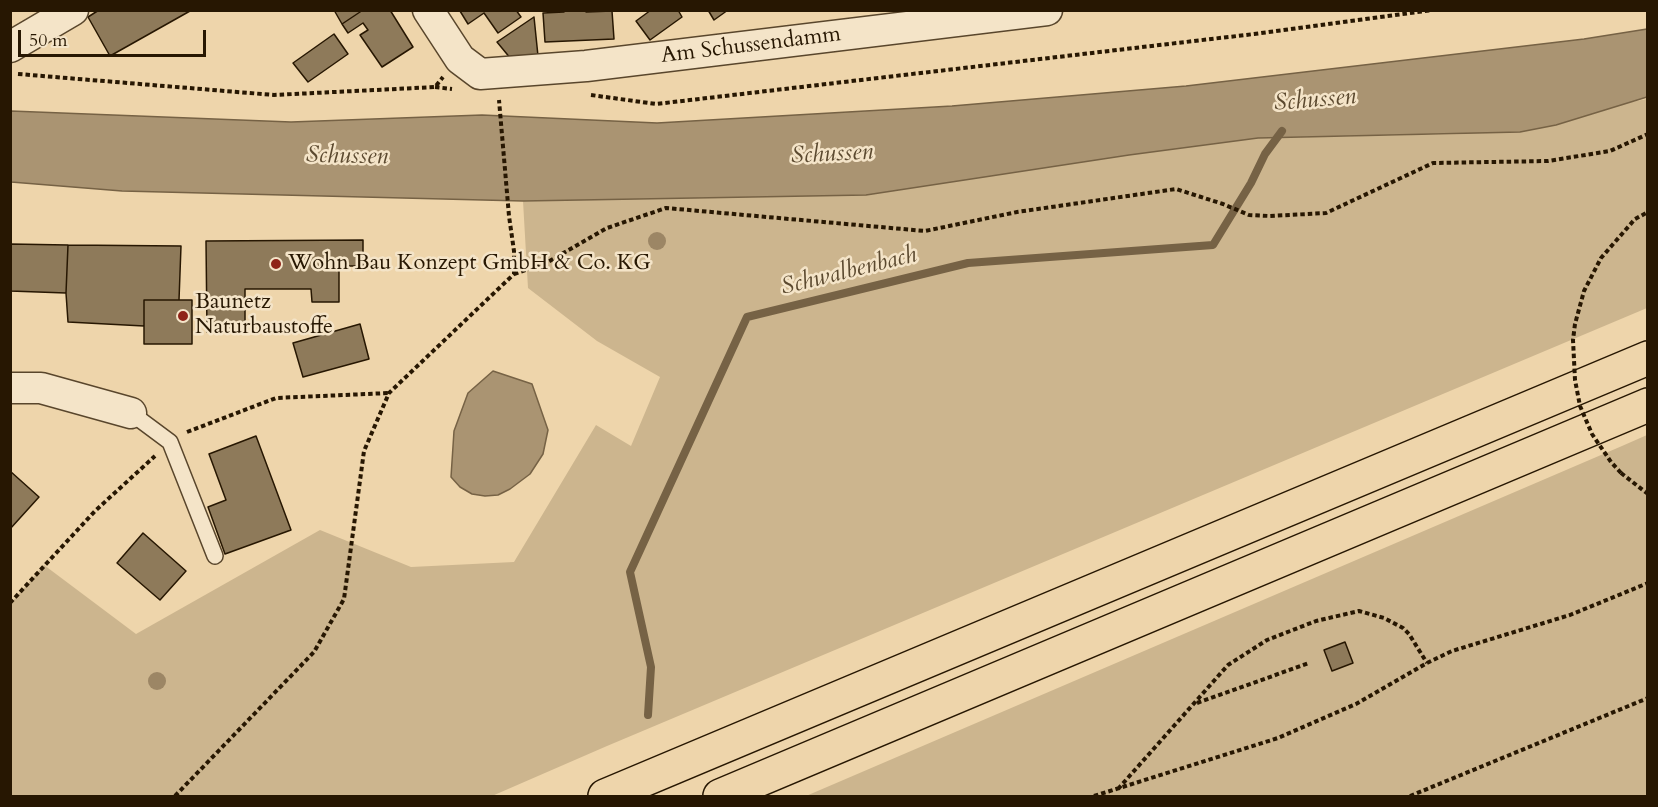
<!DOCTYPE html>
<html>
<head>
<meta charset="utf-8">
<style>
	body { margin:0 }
	#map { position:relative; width:1658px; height:807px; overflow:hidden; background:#eed5ab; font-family:Cardo,serif }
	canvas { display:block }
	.frame { position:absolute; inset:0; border:12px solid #271702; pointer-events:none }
	.scale { position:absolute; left:18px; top:30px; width:188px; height:27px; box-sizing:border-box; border:3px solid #271702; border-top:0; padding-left:8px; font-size:18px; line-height:21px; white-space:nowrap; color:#271702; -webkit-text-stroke:4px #f4e4c8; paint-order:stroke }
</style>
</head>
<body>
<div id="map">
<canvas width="1658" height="807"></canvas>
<div class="frame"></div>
<div class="scale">50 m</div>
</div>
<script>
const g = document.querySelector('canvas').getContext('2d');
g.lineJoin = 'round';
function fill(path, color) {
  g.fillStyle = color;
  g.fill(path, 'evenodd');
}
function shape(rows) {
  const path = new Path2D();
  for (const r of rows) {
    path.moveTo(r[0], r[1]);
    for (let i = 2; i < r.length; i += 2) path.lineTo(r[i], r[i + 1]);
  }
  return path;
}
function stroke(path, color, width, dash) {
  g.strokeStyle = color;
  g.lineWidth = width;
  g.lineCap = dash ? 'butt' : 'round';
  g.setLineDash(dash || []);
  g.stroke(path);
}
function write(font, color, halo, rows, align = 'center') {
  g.font = font + ' Cardo,serif';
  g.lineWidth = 5;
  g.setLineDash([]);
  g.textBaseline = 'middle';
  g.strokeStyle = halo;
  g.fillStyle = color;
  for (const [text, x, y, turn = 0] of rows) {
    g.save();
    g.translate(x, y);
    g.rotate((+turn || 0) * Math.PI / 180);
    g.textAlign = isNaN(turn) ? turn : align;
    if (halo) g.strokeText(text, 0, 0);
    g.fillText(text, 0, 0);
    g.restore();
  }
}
const green = shape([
	[1647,99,1647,308,607,746,492,796,11,796,11,603,44,565,136,634,320,530,411,567,514,562,596,425,631,446,660,377,597,341,528,288,523,201,866,195,1129,155,1258,138,1465,134],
	[1647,435,1647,796,806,796,1622,446]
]);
const water = shape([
	[1647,29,1647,97,1556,125,1520,132,1258,138,1129,155,866,195,523,201,122,191,11,182,11,111,291,122,482,115,657,123,952,106,1186,86,1584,39,1647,29],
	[493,371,532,384,548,430,543,454,530,474,510,489,498,495,485,496,472,494,460,487,451,477,454,431,468,393,493,371]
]);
const stream = shape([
	[648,715,651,667,630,572,747,317,968,263,1213,245,1251,183,1265,154,1282,131]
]);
const building = shape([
	[99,10,190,10,190,11,110,56,88,17,99,10],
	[334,10,363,10,342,24,334,10],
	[363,10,390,10,413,47,382,67,360,35,368,30,363,23,348,33,342,24,363,10],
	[461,10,516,10,521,17,498,33,484,13,468,24,460,11,461,10],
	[564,10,585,10,586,12,612,11,614,39,545,42,543,13,564,12,564,10],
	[651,10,678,10,682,17,650,40,636,21,651,10],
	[708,10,728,10,714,20,708,10],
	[534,17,538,56,511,59,497,42,534,17],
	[334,34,348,54,308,82,293,63,334,34],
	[363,240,363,266,339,266,339,302,312,302,311,289,245,289,245,332,207,332,206,241,363,240],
	[10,244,68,245,66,293,10,291,10,244],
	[68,245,181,246,179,300,144,300,144,326,68,322,66,293,68,245],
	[144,300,192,300,192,344,144,344,144,300],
	[360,324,369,359,303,377,293,343,360,324],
	[256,436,291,530,225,554,208,507,226,500,209,454,256,436],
	[10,471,39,497,10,529,10,471],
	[143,533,186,571,160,600,117,563,143,533],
	[1345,642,1353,663,1332,671,1324,650,1345,642]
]);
const path = shape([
	[18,74,274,95,435,87,443,77],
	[435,87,452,89],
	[591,95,656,104,1254,34,1433,10],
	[514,274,546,263,607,228,666,208,925,231,1017,212,1176,189,1223,204,1249,215,1270,216,1326,213,1433,163,1548,161,1610,151,1648,134],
	[187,432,276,398,389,393],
	[1621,473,1648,494],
	[10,603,95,511,155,456],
	[1197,703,1309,663],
	[1118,789,1228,665,1267,640,1316,621,1359,611,1384,618,1403,628,1409,634,1427,663],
	[175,796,314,652,344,599,364,451,389,393,514,274,514,251,509,216,499,100],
	[1094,796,1278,738,1356,704,1427,663,1452,651,1570,615,1648,583],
	[1410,796,1648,698]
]);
const service = shape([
	[131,413,170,442,215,556]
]);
const minor = shape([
	[428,10,460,59,480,74,586,66,1047,10],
	[10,47,73,10],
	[10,388,41,388,131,413]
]);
const trunk = shape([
	[605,796,1648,358],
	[720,796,1648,405]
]);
const pathBridge = shape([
	[1621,473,1611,462,1592,434,1580,406,1575,380,1573,340,1575,324,1584,291,1601,258,1635,219,1648,212]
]);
const trees = [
	[657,241],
	[157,681]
];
const markers = [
	[276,264,6,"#8f2418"],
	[183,316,6,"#8f2418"]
];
const streetNames = [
	["Am Schussendamm",751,46,-7]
];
const poiNames = [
	["Wohn Bau Konzept GmbH & Co. KG",288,264],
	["Baunetz",195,303],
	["Naturbaustoffe",195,328]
];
const waterNames = [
	["Schussen",1315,101,-5],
	["Schussen",832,155,-3],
	["Schussen",347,157,1],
	["Schwalbenbach",849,272,-14]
];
fill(green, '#ccb58e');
fill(water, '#aa9472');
stroke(water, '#766245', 1.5);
stroke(stream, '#766245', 8);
fill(building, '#8e7a5a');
stroke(building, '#271702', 1.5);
stroke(service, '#59462c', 18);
stroke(minor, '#59462c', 33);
stroke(trunk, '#271702', 36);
stroke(path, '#271702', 4, [4.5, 3]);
stroke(service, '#f4e4c8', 15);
stroke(minor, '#f4e4c8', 30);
stroke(trunk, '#eed5ab', 33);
stroke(pathBridge, '#271702', 4, [4.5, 3]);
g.fillStyle = '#9c8665';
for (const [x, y] of trees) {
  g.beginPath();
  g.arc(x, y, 9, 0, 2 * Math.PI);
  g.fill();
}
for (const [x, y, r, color] of markers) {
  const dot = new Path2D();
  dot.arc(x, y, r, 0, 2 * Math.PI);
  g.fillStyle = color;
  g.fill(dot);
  stroke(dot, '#f4e4c8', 2);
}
write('22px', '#271702', '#f4e4c8', streetNames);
write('22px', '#271702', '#f4e4c8', poiNames, 'left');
write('italic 24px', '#5b492f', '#f4e4c8', waterNames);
</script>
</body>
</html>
